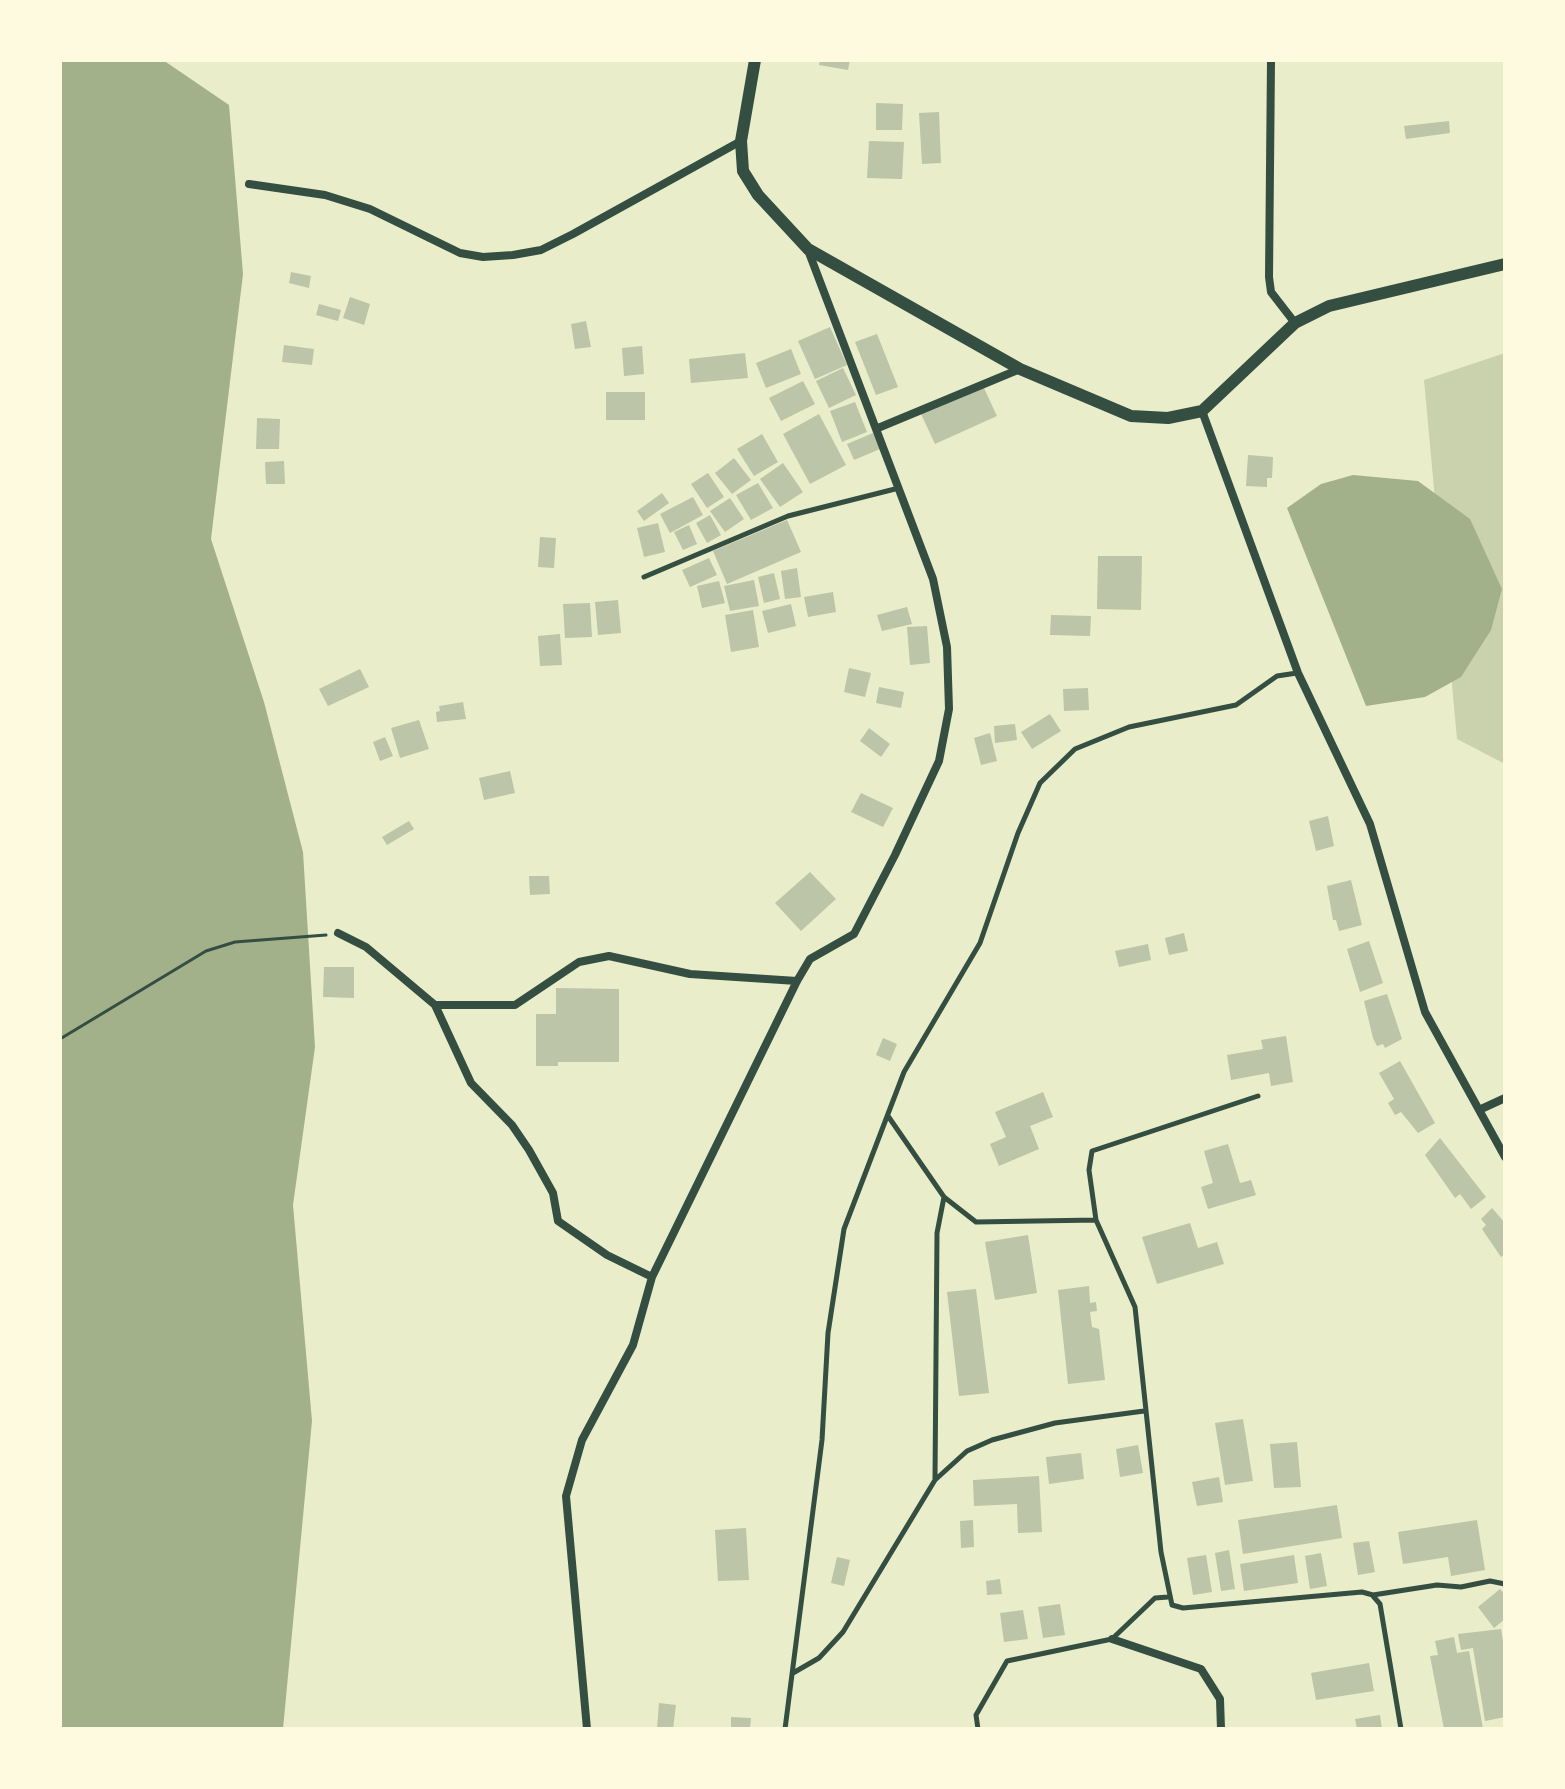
<!DOCTYPE html>
<html>
<head>
<meta charset="utf-8">
<style>
	body { margin:0 }
	#map { position:relative; width:1565px; height:1789px; overflow:hidden; background:#e9edc9; font-family:"Source Serif 4",serif }
	canvas { display:block }
	.frame { position:absolute; inset:0; border:62px solid #fefae0; pointer-events:none }
</style>
</head>
<body>
<div id="map">
<canvas width="1565" height="1789"></canvas>
<div class="frame"></div>
</div>
<script>
const g = document.querySelector('canvas').getContext('2d');
g.lineJoin = 'round';
function fill(path, color) {
  g.fillStyle = color;
  g.fill(path, 'evenodd');
}
function shape(rows) {
  const path = new Path2D();
  for (const r of rows) {
    path.moveTo(r[0], r[1]);
    for (let i = 2; i < r.length; i += 2) path.lineTo(r[i], r[i + 1]);
  }
  return path;
}
function stroke(path, color, width, dash) {
  g.strokeStyle = color;
  g.lineWidth = width;
  g.lineCap = dash ? 'butt' : 'round';
  g.setLineDash(dash || []);
  g.stroke(path);
}
const green = shape([
	[1505,353,1505,764,1457,739,1424,380]
]);
const water = shape([
	[60,60,163,60,229,105,243,274,211,539,264,702,303,852,315,1047,293,1205,312,1421,283,1729,60,1729],
	[1353,475,1418,481,1470,519,1502,589,1491,630,1461,677,1425,697,1366,706,1287,508,1321,484]
]);
const building = shape([
	[820,60,850,60,848,70,819,65],
	[876,103,903,104,902,130,876,130],
	[939,112,941,163,922,164,919,113],
	[1449,121,1450,133,1406,139,1404,126],
	[869,141,904,142,902,179,867,178],
	[291,272,311,276,309,288,289,283],
	[350,297,370,304,364,325,343,318],
	[319,304,341,310,338,321,316,315],
	[586,321,591,347,575,349,571,324],
	[830,327,847,365,815,379,798,341],
	[877,334,898,387,876,395,855,342],
	[284,345,314,349,312,365,282,362],
	[642,346,644,374,624,376,622,348],
	[791,349,801,374,766,388,756,363],
	[745,353,748,378,691,383,689,359],
	[843,368,856,395,829,408,816,381],
	[803,381,815,404,781,421,769,398],
	[983,386,997,416,935,444,921,414],
	[606,392,645,392,645,420,606,420],
	[855,402,867,432,842,442,830,411],
	[819,414,846,465,810,484,783,434],
	[257,418,280,419,279,449,256,449],
	[873,433,880,449,854,460,847,444],
	[762,434,778,462,754,476,737,449],
	[1248,455,1273,457,1272,478,1267,478,1267,487,1246,486],
	[734,458,751,480,732,494,715,473],
	[284,461,285,484,266,484,265,462],
	[783,463,803,492,780,507,760,479],
	[708,473,724,497,707,508,691,484],
	[758,483,773,508,751,520,736,495],
	[662,493,669,503,644,521,637,511],
	[693,497,703,515,670,533,660,514],
	[730,498,744,519,725,532,710,511],
	[710,515,721,535,707,543,696,523],
	[787,520,801,552,727,584,713,551],
	[658,523,665,552,644,557,637,528],
	[689,525,697,544,683,550,674,532],
	[540,537,556,538,554,568,538,567],
	[1098,556,1142,556,1141,610,1097,609],
	[709,558,717,575,690,587,682,570],
	[797,568,801,597,785,599,781,571],
	[774,573,780,599,764,603,758,577],
	[754,580,759,606,730,611,724,586],
	[719,581,725,603,702,608,697,586],
	[833,592,836,612,808,617,804,597],
	[618,600,621,633,598,635,595,602],
	[590,603,592,637,565,638,563,604],
	[791,604,796,626,768,633,762,611],
	[907,607,912,624,882,631,877,615],
	[753,610,759,647,731,652,725,615],
	[1051,615,1091,616,1090,636,1050,635],
	[927,626,930,663,910,665,907,627],
	[560,634,562,665,540,666,538,636],
	[849,668,871,673,865,697,844,692],
	[360,669,369,687,328,706,319,689],
	[879,687,904,692,901,708,876,703],
	[1088,688,1089,710,1064,711,1063,689],
	[463,702,466,719,437,722,436,712,440,711,439,706],
	[1050,714,1061,731,1032,749,1021,732],
	[419,720,429,749,400,758,391,728],
	[1015,724,1017,740,995,743,994,726],
	[869,728,890,744,881,757,860,741],
	[990,733,997,761,981,765,974,738],
	[385,737,393,756,380,761,373,742],
	[510,771,515,793,484,800,479,778],
	[861,793,893,808,883,827,851,812],
	[1328,816,1334,846,1316,851,1309,821],
	[409,821,414,829,387,845,382,837],
	[810,872,836,899,801,931,775,903],
	[529,876,549,876,550,894,530,895],
	[1351,880,1362,925,1339,931,1336,920,1333,920,1327,886],
	[1184,933,1188,951,1169,955,1165,938],
	[1369,941,1383,983,1360,992,1347,949],
	[1148,944,1151,960,1119,967,1115,951],
	[324,967,354,967,354,998,323,997],
	[556,988,619,989,619,1062,558,1062,558,1066,536,1066,536,1014,556,1014],
	[1387,994,1402,1039,1385,1048,1383,1044,1377,1046,1373,1038,1364,1001],
	[1286,1036,1293,1082,1271,1086,1269,1073,1231,1080,1227,1055,1263,1049,1261,1040],
	[883,1038,897,1044,890,1061,876,1055],
	[1400,1061,1435,1123,1418,1133,1401,1112,1395,1115,1388,1103,1394,1099,1379,1073],
	[1043,1092,1053,1117,1030,1126,1039,1149,999,1166,990,1144,1006,1137,995,1112],
	[1440,1138,1486,1197,1471,1209,1460,1194,1455,1198,1425,1155],
	[1228,1144,1240,1183,1251,1180,1256,1195,1208,1209,1201,1187,1213,1183,1204,1151],
	[1492,1208,1505,1223,1505,1254,1501,1257,1482,1229,1486,1225,1481,1219],
	[1190,1223,1198,1248,1217,1242,1224,1264,1157,1284,1142,1237],
	[1028,1235,1037,1293,995,1300,985,1242],
	[1089,1286,1090,1303,1096,1302,1097,1311,1090,1312,1092,1327,1099,1329,1105,1380,1068,1384,1058,1290],
	[976,1289,989,1393,959,1396,947,1292],
	[1243,1419,1253,1481,1225,1485,1215,1423],
	[1297,1442,1301,1487,1274,1488,1270,1444],
	[1138,1445,1143,1473,1120,1477,1116,1449],
	[1081,1453,1084,1479,1049,1484,1046,1457],
	[1039,1476,1042,1532,1018,1533,1017,1504,974,1506,973,1480],
	[1219,1477,1223,1502,1197,1506,1192,1482],
	[1337,1505,1342,1538,1243,1554,1238,1520],
	[973,1520,974,1547,961,1548,960,1521],
	[1477,1520,1485,1570,1451,1576,1448,1557,1403,1564,1398,1532],
	[746,1528,749,1580,718,1581,715,1530],
	[1369,1541,1375,1572,1358,1575,1353,1543],
	[1229,1550,1235,1589,1221,1591,1215,1553],
	[1321,1553,1327,1586,1310,1589,1305,1556],
	[1206,1555,1212,1592,1193,1595,1187,1558],
	[1294,1555,1298,1583,1244,1591,1240,1564],
	[837,1557,850,1560,844,1586,831,1583],
	[1000,1579,1002,1594,987,1595,986,1581],
	[1500,1589,1505,1595,1505,1619,1494,1628,1478,1607],
	[1060,1604,1065,1635,1043,1638,1038,1607],
	[1023,1610,1028,1639,1004,1642,1000,1613],
	[1501,1629,1505,1653,1505,1717,1485,1721,1473,1648,1461,1650,1458,1634],
	[1454,1637,1457,1653,1469,1651,1483,1729,1444,1729,1430,1656,1438,1655,1435,1641],
	[1369,1663,1374,1691,1316,1700,1311,1673],
	[659,1703,676,1705,673,1729,657,1729],
	[1380,1715,1382,1729,1357,1729,1355,1719],
	[731,1717,751,1718,750,1729,731,1729]
]);
const path = shape([
	[60,1039,206,951,235,942,326,935]
]);
const service = shape([
	[644,577,788,516,899,488],
	[1258,1096,1092,1151,1089,1170,1096,1220,1135,1307,1161,1552,1172,1605,1183,1608,1362,1592,1373,1595,1437,1585,1461,1587,1490,1581,1505,1584],
	[888,1116,944,1197,976,1222,1096,1220],
	[935,1479,937,1233,944,1197],
	[1373,1596,1380,1604,1401,1729],
	[793,1673,819,1658,843,1632,935,1480,967,1451,992,1440,1055,1423,1144,1411],
	[785,1729,822,1440,828,1333,844,1229,904,1072,980,943,1018,833,1040,783,1075,749,1129,727,1236,705,1277,676,1297,673],
	[978,1729,976,1715,1007,1661,1112,1639,1155,1598,1168,1597]
]);
const minor = shape([
	[1271,60,1269,277,1271,292,1295,323],
	[249,184,325,195,370,209,460,253,483,257,513,255,541,250,573,234,741,141],
	[1202,411,1298,673,1370,824,1425,1012,1505,1157],
	[878,428,1020,369],
	[338,933,366,947,435,1005,471,1083,512,1125,529,1150,553,1193,558,1221,607,1255,652,1277],
	[435,1005,515,1005,579,962,609,956,690,974,797,981],
	[1479,1110,1505,1098],
	[1112,1639,1201,1669,1220,1699,1221,1729],
	[587,1729,566,1496,582,1440,633,1345,652,1277,797,981,810,959,854,934,895,855,939,761,949,709,947,647,933,579,808,250]
]);
const tertiary = shape([
	[755,60,741,141,743,171,758,195,808,249,1020,369,1131,416,1168,418,1202,411,1295,323,1329,306,1505,264]
]);
fill(green, '#cad2ad');
fill(water, '#a3b18a');
fill(building, '#bcc5a7');
stroke(path, '#344e41', 3);
stroke(service, '#344e41', 5);
stroke(minor, '#344e41', 8);
stroke(tertiary, '#344e41', 12);
</script>
</body>
</html>
